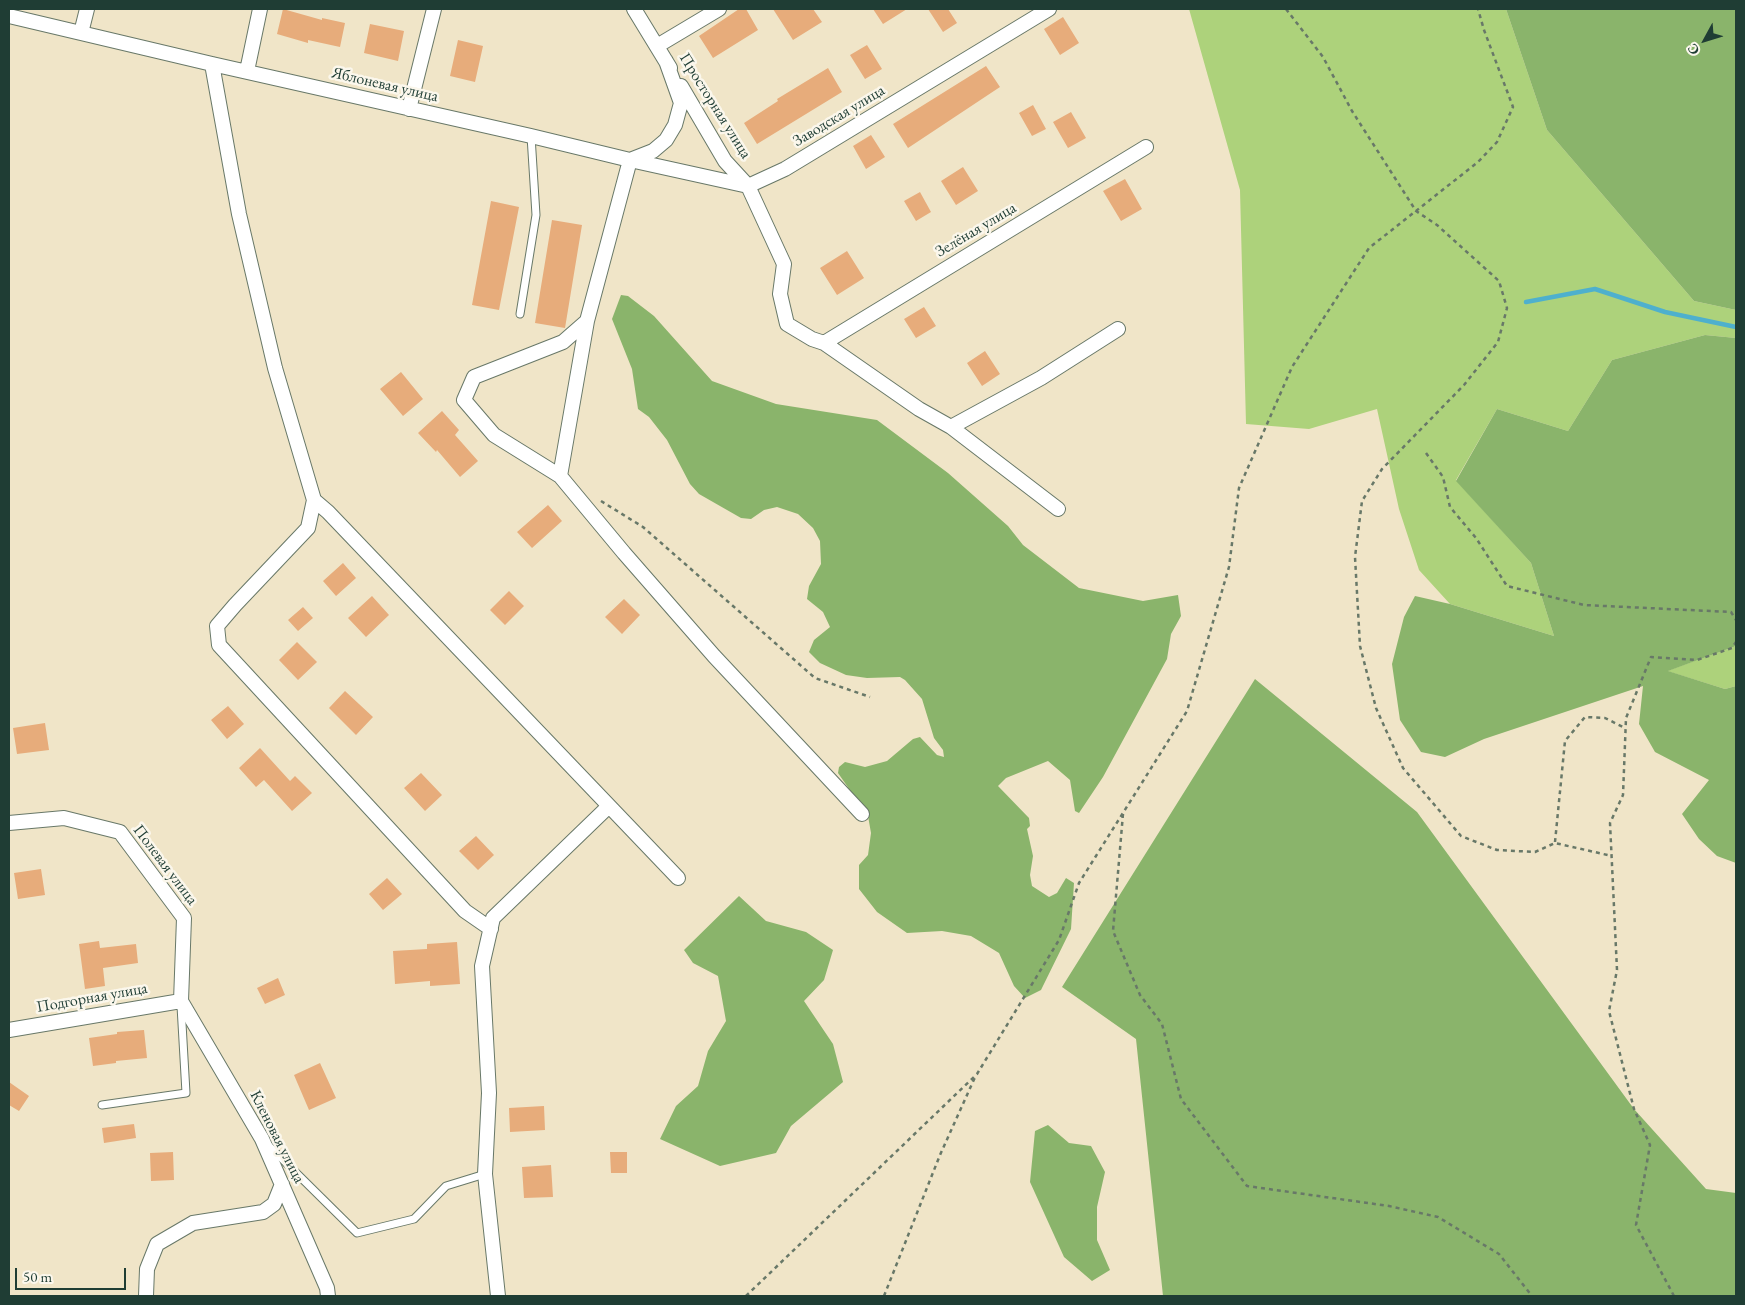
<!DOCTYPE html>
<html>
<head>
<meta charset="utf-8">
<style>
	body { margin:0 }
	#map { position:relative; width:1745px; height:1305px; overflow:hidden; background:#f0e5c8; font-family:"EB Garamond",serif }
	canvas { display:block }
	.frame { position:absolute; inset:0; border:10px solid #1f3d34; pointer-events:none }
	.north { position:absolute; left:1680px; top:15px; width:50px; height:50px; -webkit-text-stroke:4px #fbf7ec; paint-order:stroke; rotate:231deg; font-size:14px; font-weight:700; line-height:20px; text-align:center; color:#1f3d34 }
	.north::after { content:''; display:block; margin:auto; width:18px; height:22px; background:#1f3d34; clip-path:polygon(50% 0,100% 100%,50% 72%,0 100%) }
	.scale { position:absolute; left:15px; top:1268px; width:111px; height:22px; box-sizing:border-box; border:2px solid #1f3d34; border-top:0; padding-left:6px; font-size:15px; line-height:18px; white-space:nowrap; color:#1f3d34; -webkit-text-stroke:4px #fbf7ec; paint-order:stroke }
</style>
</head>
<body>
<div id="map">
<canvas width="1745" height="1305"></canvas>
<div class="frame"></div>
<div class="north">С</div>
<div class="scale">50 m</div>
</div>
<script>
const g = document.querySelector('canvas').getContext('2d');
g.lineJoin = 'round';
function fill(path, color) {
  g.fillStyle = color;
  g.fill(path, 'evenodd');
}
function shape(rows) {
  const path = new Path2D();
  for (const r of rows) {
    path.moveTo(r[0], r[1]);
    for (let i = 2; i < r.length; i += 2) path.lineTo(r[i], r[i + 1]);
  }
  return path;
}
function stroke(path, color, width, dash) {
  g.strokeStyle = color;
  g.lineWidth = width;
  g.lineCap = dash ? 'butt' : 'round';
  g.setLineDash(dash || []);
  g.stroke(path);
}
function write(font, color, halo, rows, align = 'center') {
  g.font = font + ' "EB Garamond",serif';
  g.lineWidth = 5;
  g.setLineDash([]);
  g.textBaseline = 'middle';
  g.strokeStyle = halo;
  g.fillStyle = color;
  for (const [text, x, y, turn = 0] of rows) {
    g.save();
    g.translate(x, y);
    g.rotate((+turn || 0) * Math.PI / 180);
    g.textAlign = isNaN(turn) ? turn : align;
    if (halo) g.strokeText(text, 0, 0);
    g.fillText(text, 0, 0);
    g.restore();
  }
}
const green = shape([
	[1189,9,1506,9,1547,130,1694,301,1736,310,1736,338,1705,335,1612,360,1568,431,1497,409,1456,480,1531,563,1554,636,1450,604,1419,570,1399,509,1377,409,1309,429,1246,424,1240,190],
	[1736,646,1736,686,1725,689,1667,671]
]);
const forest = shape([
	[1506,9,1736,9,1736,310,1694,301,1547,130],
	[621,295,628,296,654,316,712,381,776,404,877,420,948,473,1008,526,1023,545,1079,588,1143,601,1178,595,1181,616,1171,634,1167,659,1103,777,1079,813,1075,811,1070,780,1048,761,1006,778,998,786,1029,818,1030,826,1027,829,1033,856,1030,875,1032,886,1049,897,1057,893,1066,878,1074,883,1071,929,1041,990,1025,998,1014,986,999,953,971,936,942,931,907,933,877,912,859,889,859,865,868,855,871,833,868,816,838,773,839,767,845,762,865,767,887,761,913,739,920,737,937,755,944,757,943,750,934,738,922,699,905,680,900,677,867,678,846,675,820,663,809,652,814,640,830,627,823,612,807,599,809,586,821,564,820,541,813,528,798,514,777,507,764,510,751,519,741,518,699,494,690,484,667,440,649,417,638,409,632,369,612,319],
	[1705,335,1736,338,1736,646,1668,671,1725,689,1736,686,1736,863,1717,856,1699,839,1682,814,1709,780,1655,752,1639,724,1643,686,1484,739,1445,757,1421,752,1400,720,1392,664,1404,617,1415,596,1450,604,1554,636,1531,563,1456,481,1497,409,1568,431,1612,360],
	[1255,679,1417,812,1634,1109,1706,1189,1736,1193,1736,1296,1163,1296,1136,1039,1062,987],
	[739,896,766,921,806,932,833,950,824,980,804,1001,833,1044,843,1082,791,1126,776,1153,720,1166,660,1139,676,1106,698,1086,708,1051,726,1021,718,976,693,963,684,950],
	[1048,1125,1069,1143,1091,1146,1105,1172,1097,1207,1097,1240,1110,1270,1092,1281,1064,1257,1030,1182,1035,1131]
]);
const stream = shape([
	[1526,302,1595,289,1665,312,1736,327]
]);
const building = shape([
	[283,9,322,20,322,18,345,23,340,47,308,40,308,43,277,34],
	[739,9,746,9,758,30,713,58,699,36],
	[773,9,813,9,822,22,793,40],
	[873,9,907,9,883,24],
	[928,9,948,9,957,23,943,32],
	[1063,17,1079,43,1060,55,1044,29],
	[370,24,404,31,398,61,364,53],
	[458,40,483,46,475,82,450,76],
	[867,45,882,69,865,79,850,55],
	[986,66,1000,87,908,148,893,124],
	[828,68,842,92,757,144,744,123,778,101,777,99],
	[1033,105,1046,129,1032,136,1019,113],
	[1071,112,1086,138,1068,148,1053,122],
	[871,135,885,157,866,169,853,146],
	[963,167,978,191,956,205,941,181],
	[1125,179,1142,209,1121,221,1103,191],
	[920,192,931,212,916,221,904,201],
	[491,201,519,207,499,310,472,305],
	[552,220,582,225,565,328,535,323],
	[847,251,864,278,837,295,820,268],
	[924,307,936,326,916,338,904,319],
	[985,351,1000,374,982,386,967,363],
	[401,372,423,399,403,416,380,389],
	[442,411,459,430,455,435,478,461,460,477,437,450,436,452,418,433],
	[548,505,562,521,532,548,517,532],
	[343,563,356,578,336,596,323,581],
	[509,591,524,606,505,625,490,610],
	[372,596,389,615,366,637,348,618],
	[624,599,640,615,622,634,605,617],
	[303,607,313,618,298,631,288,620],
	[297,642,317,662,298,680,279,660],
	[345,691,373,717,356,735,329,708],
	[228,706,244,724,227,739,211,720],
	[45,723,49,750,17,754,13,728],
	[260,748,290,781,295,776,312,793,292,811,264,780,256,787,239,768],
	[421,773,442,795,425,811,404,788],
	[476,836,494,855,478,870,459,851],
	[41,869,45,895,18,899,14,873],
	[387,878,402,894,383,910,369,894],
	[99,941,100,948,136,944,138,963,103,968,105,986,85,989,79,944],
	[457,942,460,984,430,986,430,981,395,984,393,951,427,949,427,944],
	[278,978,285,995,265,1004,257,988],
	[144,1030,147,1058,116,1061,116,1063,93,1066,89,1038,117,1034,117,1032],
	[320,1063,336,1098,309,1110,294,1075],
	[9,1082,29,1096,19,1111,9,1105],
	[544,1106,545,1130,510,1132,509,1108],
	[134,1124,136,1138,104,1143,102,1128],
	[173,1152,174,1180,151,1181,150,1153],
	[610,1152,627,1152,627,1173,611,1173],
	[551,1165,553,1197,524,1198,522,1167]
]);
const path = shape([
	[1286,9,1323,57,1352,111,1416,211,1437,225,1499,281,1507,308,1498,342,1464,385,1382,469,1362,501,1355,557,1360,646,1376,708,1403,768,1461,836,1497,850,1535,852,1555,843,1612,856],
	[1426,453,1443,477,1450,507,1476,538,1507,586,1584,605,1731,612,1736,620],
	[601,501,643,527,815,678,870,697],
	[1123,814,1113,931,1140,995,1162,1024,1181,1099,1247,1186,1389,1206,1438,1217,1499,1254,1532,1296],
	[1555,842,1565,741,1585,717,1605,718,1625,728],
	[746,1296,977,1074,1059,940,1079,883,1187,711,1229,567,1239,488,1292,367,1369,248,1478,162,1497,142,1513,107,1484,30,1478,9],
	[884,1296,940,1155,976,1075],
	[1674,1296,1636,1225,1650,1145,1634,1109,1609,1011,1617,970,1610,823,1623,795,1626,718,1651,657,1697,660,1732,648,1736,642]
]);
const service = shape([
	[520,314,536,215,531,136],
	[102,1105,186,1093,181,1006],
	[269,1146,357,1233,414,1219,446,1186,485,1174]
]);
const minor = shape([
	[634,9,670,68],
	[9,16,212,64,531,136,630,160,653,151,666,140,675,125,681,103,666,61],
	[81,33,87,9],
	[657,46,719,9],
	[212,64,239,214,275,368,314,500,308,528,235,605,217,626,219,645,465,911,491,929],
	[247,71,260,9],
	[681,86,725,161,748,186,784,264,780,294,787,324,812,339,824,343,919,409,951,427,1041,378,1118,329],
	[409,109,434,9],
	[824,343,1146,147],
	[951,427,1058,509],
	[560,476,587,321],
	[314,500,328,512,678,878],
	[862,814,714,656,624,553,560,476,494,435,464,400,474,377,563,342,587,321,630,160,748,186,785,169,1049,9],
	[9,823,64,818,120,832,184,918,181,1001],
	[181,1001,262,1139,327,1288,328,1296],
	[9,1030,181,1001],
	[146,1296,147,1269,157,1244,193,1223,263,1212,274,1204,282,1184],
	[498,1296,485,1174,489,1093,482,966,493,918,609,806]
]);
const streetNames = [
	["Яблоневая улица",385,85,13],
	["Просторная улица",715,106,58],
	["Заводская улица",839,116,-31],
	["Зелёная улица",976,230,-31],
	["Полевая улица",165,865,53],
	["Подгорная улица",92,998,-10],
	["Кленовая улица",277,1137,63]
];
fill(green, '#add27b');
fill(forest, '#8ab46b');
stroke(stream, '#4eb0cd', 4.5);
fill(building, '#e7ac7b');
stroke(service, '#687868', 9);
stroke(minor, '#687868', 16);
stroke(path, '#687868', 2.5, [4, 4]);
stroke(service, '#fff', 7);
stroke(minor, '#fff', 14);
write('16px', '#1f3d34', '#fbf7ec', streetNames);
</script>
</body>
</html>
